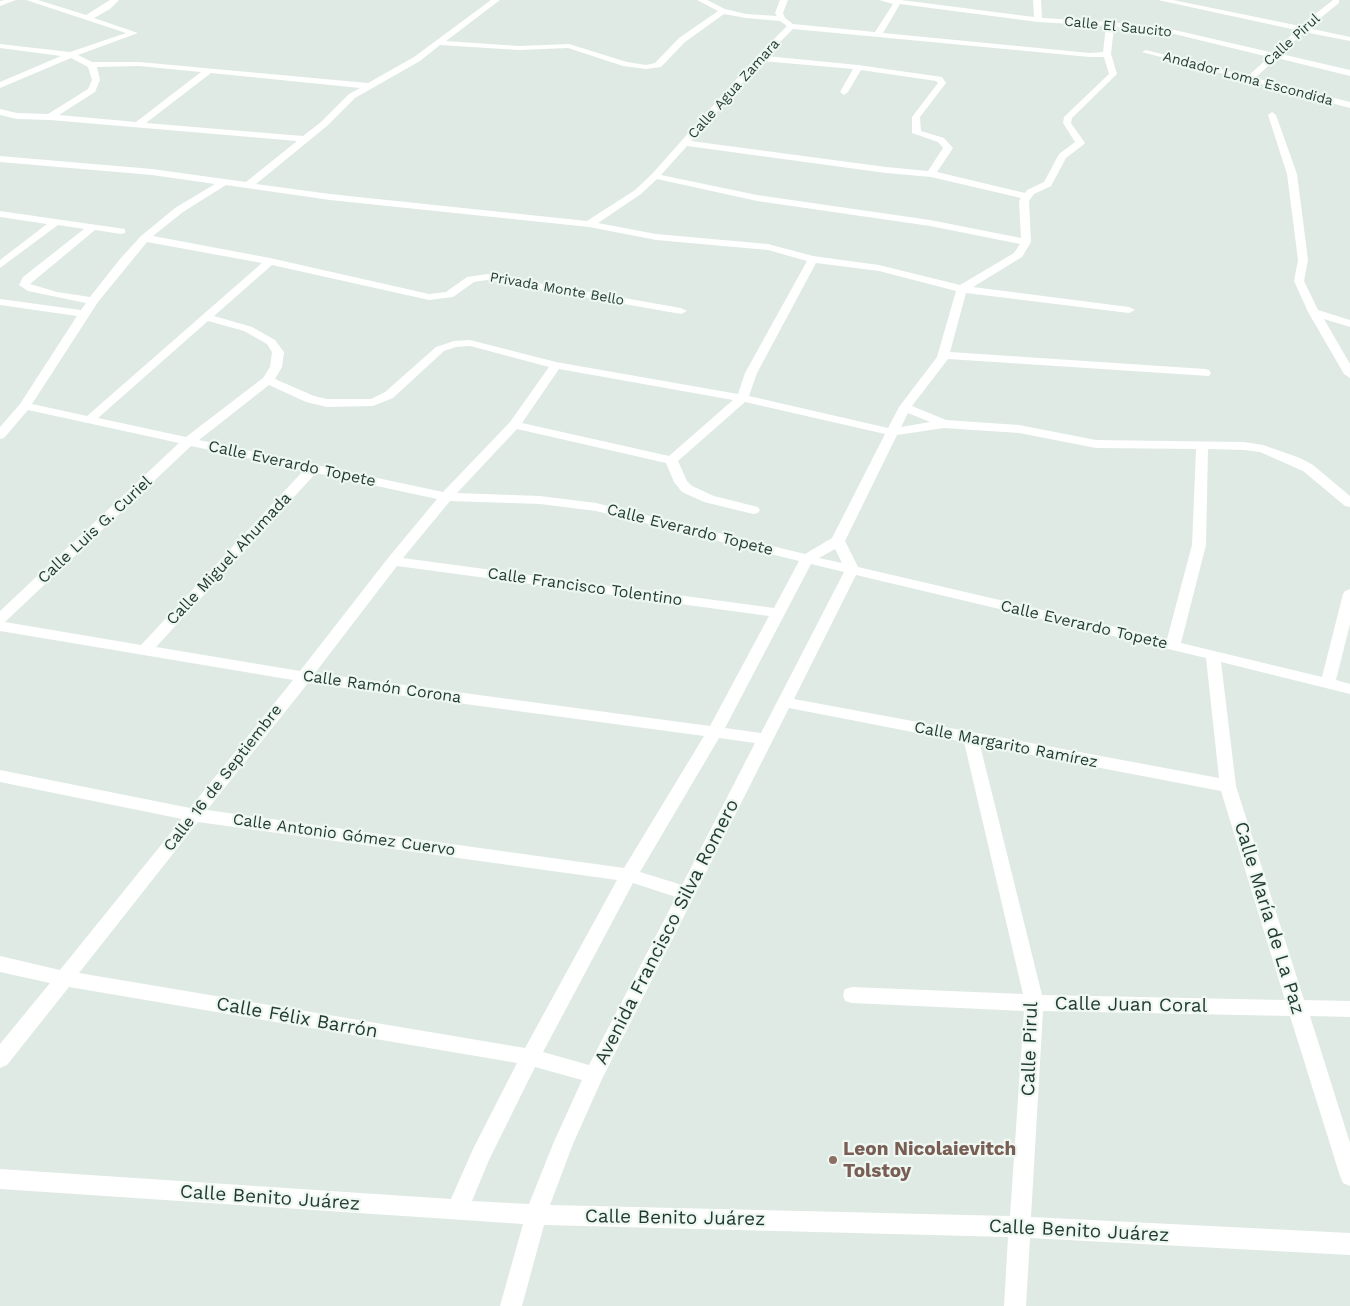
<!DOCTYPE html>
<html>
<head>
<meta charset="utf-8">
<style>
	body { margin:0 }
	canvas { display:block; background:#deeae3 }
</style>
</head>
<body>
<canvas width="1350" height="1306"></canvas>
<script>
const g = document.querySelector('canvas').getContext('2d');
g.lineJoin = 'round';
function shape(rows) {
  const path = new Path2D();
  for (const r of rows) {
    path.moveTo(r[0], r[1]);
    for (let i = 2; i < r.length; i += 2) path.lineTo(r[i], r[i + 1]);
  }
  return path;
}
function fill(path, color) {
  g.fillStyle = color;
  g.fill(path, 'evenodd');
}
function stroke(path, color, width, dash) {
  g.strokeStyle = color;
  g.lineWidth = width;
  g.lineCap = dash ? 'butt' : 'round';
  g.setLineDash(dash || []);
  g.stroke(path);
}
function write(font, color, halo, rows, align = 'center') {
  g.font = font + ' "Work Sans",sans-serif';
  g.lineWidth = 4.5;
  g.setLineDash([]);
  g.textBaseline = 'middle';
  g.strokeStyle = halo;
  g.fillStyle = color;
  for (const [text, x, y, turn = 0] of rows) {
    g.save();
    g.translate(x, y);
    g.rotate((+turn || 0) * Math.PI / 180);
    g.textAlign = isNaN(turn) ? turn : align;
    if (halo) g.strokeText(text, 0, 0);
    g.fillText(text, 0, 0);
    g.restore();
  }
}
const street = shape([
	[5,0,16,0,0,6,0,1,5,0],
	[26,0,38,0,86,15,110,0,119,0,110,9,94,18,138,33,78,55,92,62,139,62,368,83,414,57,491,0,500,0,446,41,519,46,569,44,627,62,646,65,655,63,679,38,718,11,697,0,707,0,725,9,746,14,777,16,775,13,780,0,788,0,783,13,785,18,793,24,875,32,893,4,879,0,901,0,1034,17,1033,0,1041,0,1042,18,1110,22,1166,28,1274,53,1296,30,1158,0,1173,0,1300,26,1333,0,1339,0,1339,3,1308,28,1350,37,1350,41,1304,32,1281,54,1350,70,1350,76,1277,58,1255,78,1350,102,1350,108,1142,52,1146,50,1248,76,1269,57,1166,32,1114,27,1111,54,1117,74,1072,118,1071,123,1085,143,1083,145,1066,158,1051,186,1034,194,1029,201,1031,242,1022,257,973,287,1129,307,1135,310,1129,313,966,293,950,352,1205,369,1209,370,1211,373,1209,376,948,359,912,406,946,420,1019,425,1096,440,1244,442,1263,445,1300,458,1313,465,1350,496,1350,507,1345,506,1303,471,1260,452,1244,450,1208,449,1206,545,1181,643,1322,677,1343,594,1345,591,1350,589,1350,624,1336,680,1350,684,1350,694,1221,662,1236,786,1304,1000,1350,1001,1350,1017,1310,1016,1350,1143,1350,1186,1343,1183,1340,1176,1290,1016,1043,1011,1031,1217,1350,1233,1350,1255,1030,1238,1026,1306,1004,1306,1008,1237,544,1225,522,1306,500,1306,523,1224,0,1189,0,1169,451,1199,473,1149,517,1063,69,987,7,1065,0,1068,0,1044,50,983,0,972,0,956,60,970,182,819,0,782,0,770,190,808,293,680,0,631,0,611,179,443,28,410,4,438,0,439,0,427,20,404,77,316,0,305,0,299,81,310,86,303,28,291,19,285,23,277,84,229,58,225,0,268,0,260,47,224,0,217,0,211,125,229,125,233,121,234,95,230,30,284,57,292,90,297,120,259,141,236,175,208,215,184,152,175,0,162,0,156,152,169,246,182,297,141,50,120,17,119,0,115,0,109,17,113,48,114,88,89,92,80,88,67,71,58,0,88,0,82,61,56,0,48,0,44,70,52,126,33,26,0],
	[900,4,1038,22,1106,26,1103,52,1090,53,883,33,900,4],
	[724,14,746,18,780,21,787,26,757,56,652,174,635,190,587,221,330,194,256,184,327,126,355,98,420,61,440,45,519,50,568,48,623,66,646,69,661,67,685,42,724,14],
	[793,29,1090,57,1104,57,1109,74,1064,117,1063,123,1075,142,1059,154,1044,182,1027,190,1025,193,937,172,953,148,944,138,921,131,920,117,946,83,942,77,858,65,766,56,793,29],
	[762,61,853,69,840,92,844,95,848,92,861,70,936,81,938,83,912,117,912,133,938,142,943,148,928,171,886,167,691,141,762,61],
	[139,66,201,72,136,122,59,115,95,92,100,80,97,67,139,66],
	[211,73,360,88,349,94,321,122,303,136,146,123,211,73],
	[687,146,886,173,931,177,1021,198,1019,201,1021,238,930,220,757,195,661,175,687,146],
	[657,179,757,201,930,226,1020,244,1014,253,960,285,879,265,813,256,768,244,656,234,598,223,641,194,657,179],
	[226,185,330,200,589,227,656,240,768,250,807,261,745,373,738,394,556,362,470,340,454,341,436,347,385,392,371,399,327,399,314,396,275,379,282,367,284,352,275,340,252,327,214,316,272,265,429,300,453,297,474,282,487,280,681,314,687,311,681,308,487,274,467,277,446,292,429,294,270,258,153,236,183,212,226,185],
	[147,242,262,263,87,416,32,404,98,302,147,242],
	[816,263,879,271,956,291,937,357,899,407,888,428,749,396,757,373,816,263],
	[208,321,244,331,267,344,272,352,270,367,263,378,186,437,98,418,208,321],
	[470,346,549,367,510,422,443,492,199,440,269,385,306,402,327,407,373,406,393,398,444,351,456,347,470,346],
	[559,369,733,400,669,456,522,423,559,369],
	[745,402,885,434,832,538,805,554,596,503,540,496,457,493,517,429,666,463,674,482,682,492,704,502,753,514,758,513,760,510,758,507,714,496,692,486,687,481,678,461,745,402],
	[908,413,930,422,901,427,908,413],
	[944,428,1019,433,1096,448,1196,449,1192,545,1167,639,858,567,845,541,897,435,944,428],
	[191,446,304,470,141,645,5,622,191,446],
	[316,473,437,499,388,558,300,671,156,647,316,473],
	[450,501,540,504,596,511,799,561,774,608,403,558,450,501],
	[835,549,842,563,819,558,835,549],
	[811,564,844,572,761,733,725,728,811,564],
	[397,566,769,616,710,726,315,673,397,566],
	[856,575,1206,658,1219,778,794,699,856,575],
	[308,683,704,736,624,868,207,810,308,683],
	[789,708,964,742,1023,994,852,987,845,989,843,995,845,1001,852,1003,1024,1011,1010,1216,550,1205,573,1144,602,1079,789,708],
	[719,738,755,743,682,885,640,872,719,738],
	[980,745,1221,791,1285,1000,1042,995,980,745],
	[198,822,617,880,525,1048,79,973,198,822],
	[633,883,676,897,589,1065,543,1052,633,883],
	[535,1067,582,1080,553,1144,529,1204,472,1201,489,1160,535,1067],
	[1272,112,1276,115,1297,174,1308,260,1304,281,1318,310,1350,320,1350,327,1324,319,1350,364,1350,378,1344,374,1308,312,1294,281,1298,260,1287,174,1268,115,1272,112]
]);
const markers = [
	[833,1160,5,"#8d6e63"]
];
const farStreetnames = [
	["Calle El Saucito",1118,27,6],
	["Calle Pirul",1292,40,-42],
	["Andador Loma Escondida",1248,79,15],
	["Calle Agua Zamara",734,89,-48],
	["Privada Monte Bello",557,289,10]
];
const streetNames = [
	["Calle Everardo Topete",292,464,12],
	["Calle Luis G. Curiel",95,530,-43],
	["Calle Everardo Topete",690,530,14],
	["Calle Miguel Ahumada",229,559,-47],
	["Calle Francisco Tolentino",585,587,8],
	["Calle Everardo Topete",1084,625,13],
	["Calle Ramón Corona",382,687,8],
	["Calle Margarito Ramírez",1006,745,11],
	["Calle 16 de Septiembre",223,778,-52],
	["Calle Antonio Gómez Cuervo",344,835,8]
];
const nearStreetnames = [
	["Calle María de La Paz",1269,918,73],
	["Avenida Francisco Silva Romero",667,932,-63],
	["Calle Juan Coral",1131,1005,1],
	["Calle Félix Barrón",297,1018,10],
	["Calle Pirul",1030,1049,-88],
	["Calle Benito Juárez",270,1198,4],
	["Calle Benito Juárez",675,1218,1],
	["Calle Benito Juárez",1079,1231,3]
];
const nearEducationnames = [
	["Leon Nicolaievitch",843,1149],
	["Tolstoy",843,1171]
];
fill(street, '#fff');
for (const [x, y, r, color] of markers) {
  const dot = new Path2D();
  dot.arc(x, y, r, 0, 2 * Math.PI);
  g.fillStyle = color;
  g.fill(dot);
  stroke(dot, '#eef7f1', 2);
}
write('14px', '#1f3a2f', '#eef7f1', farStreetnames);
write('16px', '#1f3a2f', '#eef7f1', streetNames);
write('19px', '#1f3a2f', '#eef7f1', nearStreetnames);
write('bold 19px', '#785e54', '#eef7f1', nearEducationnames, 'left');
</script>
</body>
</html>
